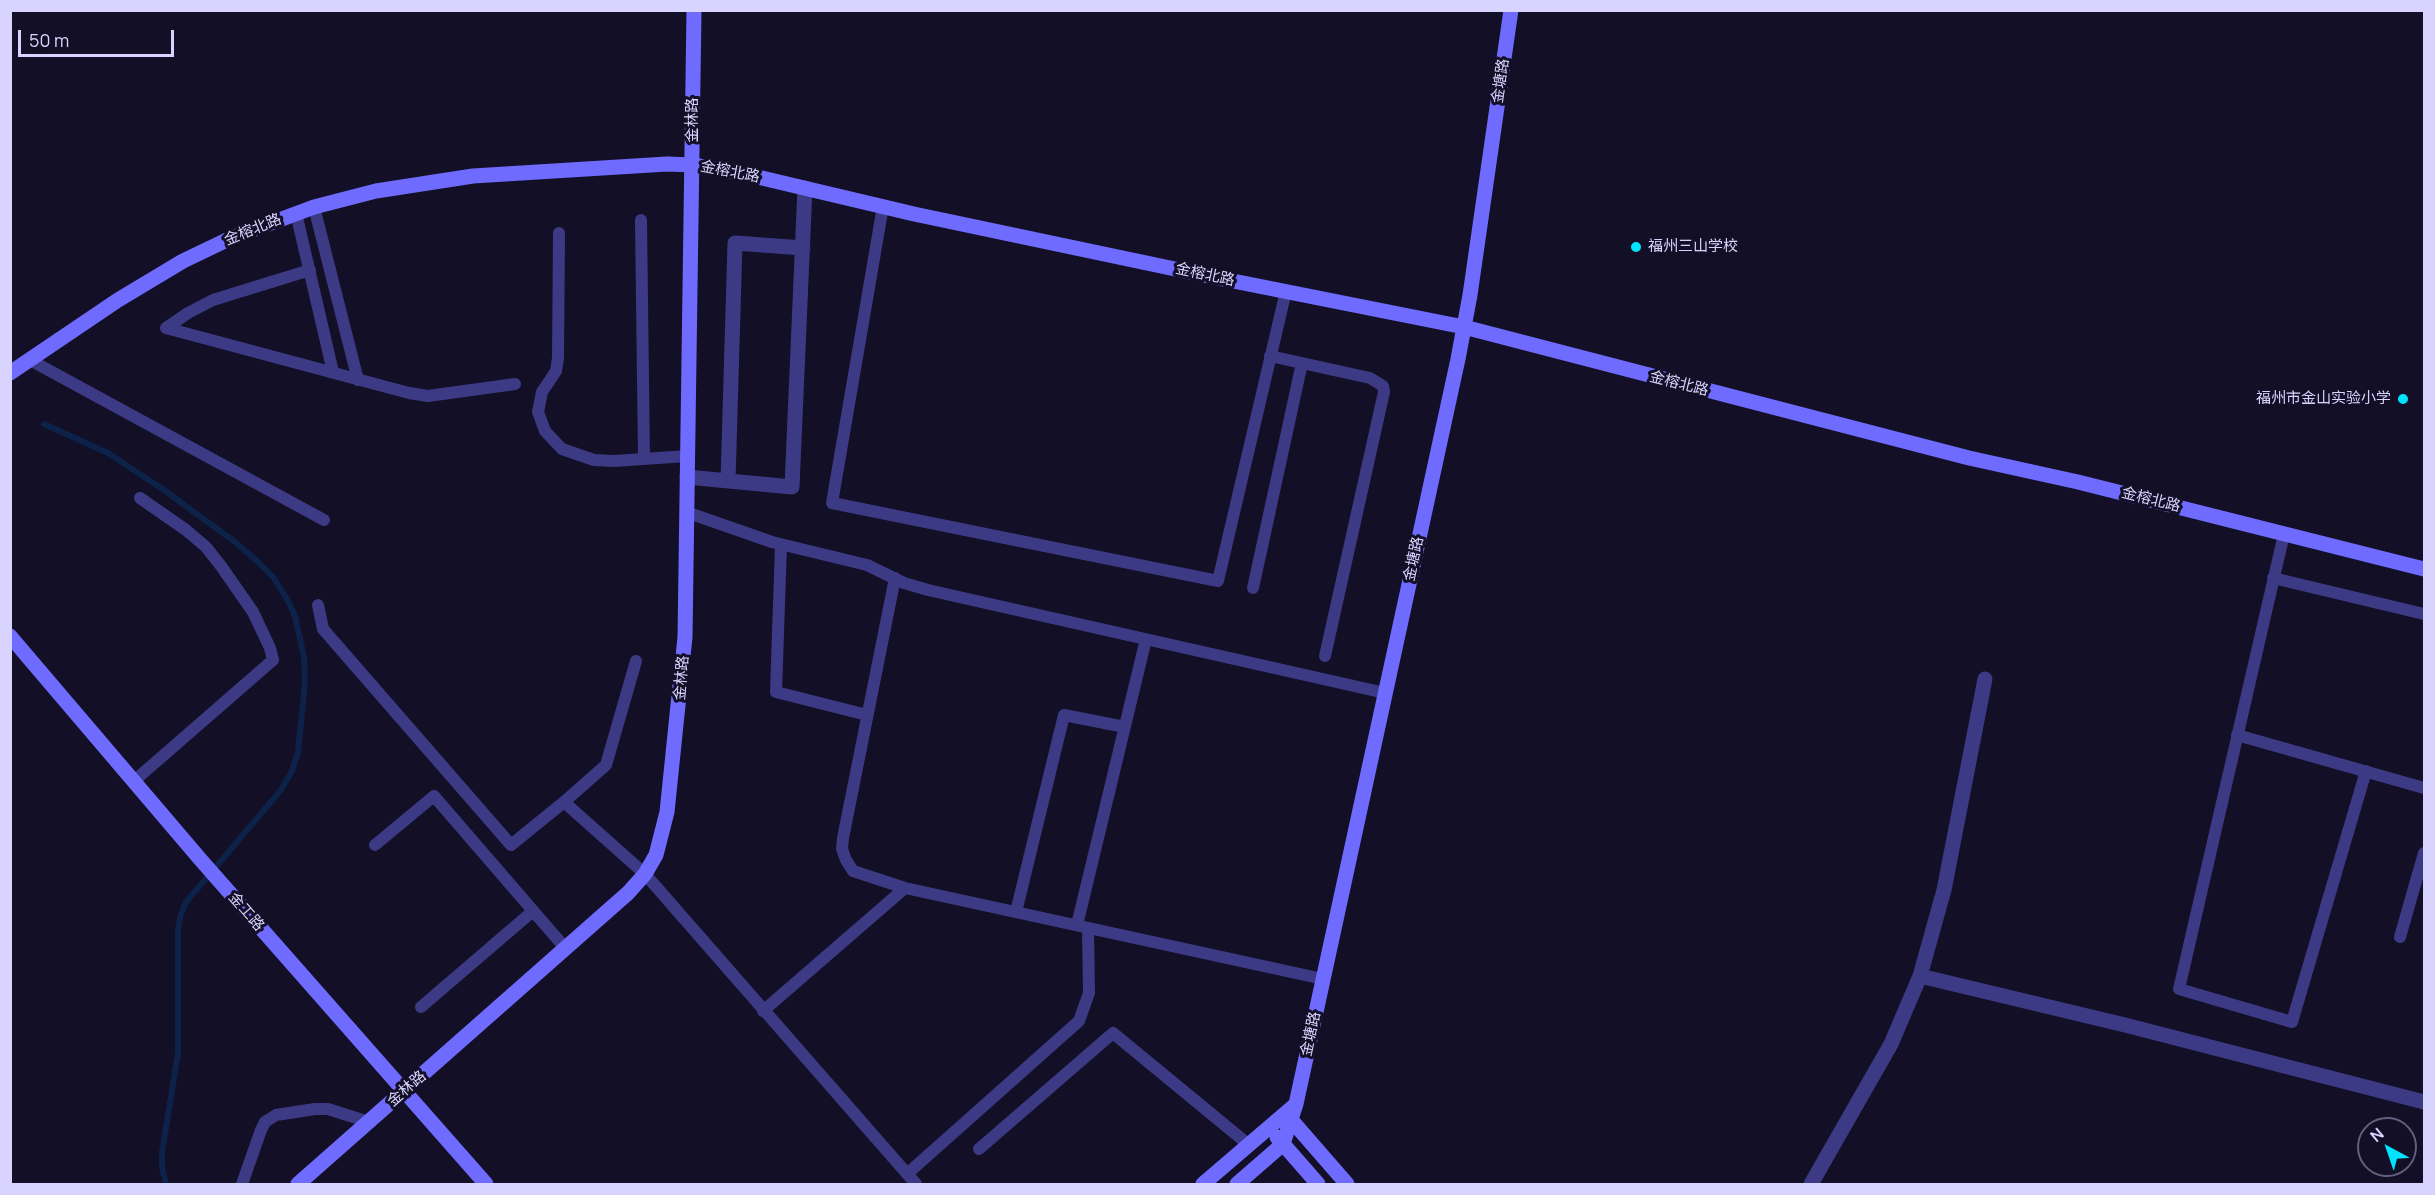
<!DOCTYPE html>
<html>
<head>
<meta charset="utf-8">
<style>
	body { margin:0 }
	#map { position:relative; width:2435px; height:1195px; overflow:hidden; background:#130f26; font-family:Manrope,sans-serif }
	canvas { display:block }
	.frame { position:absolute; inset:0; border:12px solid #d9d4ff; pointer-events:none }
	.north { position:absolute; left:2357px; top:1117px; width:60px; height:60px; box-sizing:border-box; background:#130f26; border:2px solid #625e7d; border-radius:50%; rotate:320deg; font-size:16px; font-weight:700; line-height:24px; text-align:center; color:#d9d4ff }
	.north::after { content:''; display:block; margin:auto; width:21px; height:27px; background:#00e5ff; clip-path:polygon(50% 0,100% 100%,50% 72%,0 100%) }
	.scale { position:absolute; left:18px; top:30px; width:156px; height:27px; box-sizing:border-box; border:3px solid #d9d4ff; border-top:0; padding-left:8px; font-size:18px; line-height:21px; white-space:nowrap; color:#d9d4ff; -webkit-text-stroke:4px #130f26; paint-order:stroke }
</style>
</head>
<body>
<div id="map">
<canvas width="2435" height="1195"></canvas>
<div class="frame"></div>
<div class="north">N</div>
<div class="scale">50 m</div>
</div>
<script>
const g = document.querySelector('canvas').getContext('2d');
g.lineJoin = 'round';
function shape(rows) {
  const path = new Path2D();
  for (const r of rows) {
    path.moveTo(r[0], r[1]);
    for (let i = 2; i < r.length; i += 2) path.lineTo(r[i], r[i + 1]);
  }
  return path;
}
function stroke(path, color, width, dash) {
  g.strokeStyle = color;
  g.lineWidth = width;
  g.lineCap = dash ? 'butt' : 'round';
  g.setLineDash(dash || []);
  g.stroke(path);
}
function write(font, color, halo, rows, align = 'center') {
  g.font = font + ' Manrope,"Noto Sans SC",sans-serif';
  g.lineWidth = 6;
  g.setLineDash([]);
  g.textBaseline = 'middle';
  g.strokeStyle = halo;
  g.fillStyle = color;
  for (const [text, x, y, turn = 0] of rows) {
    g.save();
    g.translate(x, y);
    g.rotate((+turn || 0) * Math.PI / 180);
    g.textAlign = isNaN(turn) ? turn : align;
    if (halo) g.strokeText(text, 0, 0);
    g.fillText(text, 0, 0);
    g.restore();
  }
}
const stream = shape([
	[44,424,108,453,164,490,235,542,257,561,273,577,287,599,295,616,304,657,305,682,298,752,292,771,281,790,186,902,181,914,178,929,178,1053,162,1152,162,1167,166,1184]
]);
const lane = shape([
	[883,206,832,503,1218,581,1286,291],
	[314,207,358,380],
	[296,213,333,372],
	[641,220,644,459],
	[559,233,558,358,556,371,542,392,538,412,545,431,562,449,594,460,614,461,687,456],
	[166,328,409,393,428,396,515,384],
	[166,328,188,313,213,300,310,270],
	[1270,356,1370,378,1383,386,1384,392,1325,656],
	[30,360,324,520],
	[686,512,772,542,867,565,904,583,928,590,1385,693],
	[2284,534,2179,989,2292,1022,2366,771],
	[781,545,776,692,867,715],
	[895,578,843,838,842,849,846,860,853,871,905,888,1323,979],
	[2273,578,2424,614],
	[1253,588,1302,363],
	[318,605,323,629,511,845,564,802,645,874,916,1184],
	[2237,735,2424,788],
	[134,781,273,660,270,648,253,612,221,566,206,547,186,530,140,498],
	[564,802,606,765,636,661],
	[375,845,434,796,566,949],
	[1016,912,1064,715,1125,727],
	[1077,925,1146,639],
	[2400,937,2424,853],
	[421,1007,533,911],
	[763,1011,905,888],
	[979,1149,1113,1033,1249,1145],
	[907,1174,1079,1021,1089,993,1088,928],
	[242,1184,261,1130,265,1122,276,1115,315,1109,328,1109,369,1122]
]);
const street = shape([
	[687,477,792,487,805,188],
	[728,481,735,243,803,248],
	[1920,976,2125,1025,2424,1102],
	[1811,1184,1891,1044,1920,976,1944,890,1985,679]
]);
const secondary = shape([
	[10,373,118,300,183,261,231,238,314,207,376,191,473,176,667,164,693,165,745,174,914,214,1213,277,1464,327,1969,458,2078,482,2424,569],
	[10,636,200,859,486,1184],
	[1286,1114,1347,1184],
	[1277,1137,1318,1184],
	[298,1184,628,893,645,874,656,855,667,812,685,637,694,10],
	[1203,1184,1294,1106],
	[1237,1184,1283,1144,1296,1104,1458,359,1470,295,1511,10]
]);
const markers = [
	[1636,247,6,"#00e5ff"],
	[2403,399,6,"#00e5ff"]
];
const streetNames = [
	["金塘路",1501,81,-82],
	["金林路",693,120,-90],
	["金榕北路",730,172,11],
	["金榕北路",253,230,-22],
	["金榕北路",1205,275,12],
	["金榕北路",1679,384,14],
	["金榕北路",2151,500,14],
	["金塘路",1414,559,-78],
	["金林路",682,678,-85],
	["金工路",246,912,49],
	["金塘路",1311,1034,-78],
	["金林路",407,1089,-41]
];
const poiNames = [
	["福州三山学校",1648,247],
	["福州市金山实验小学",2391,399,"right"]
];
stroke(stream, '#0c2248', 6);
stroke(lane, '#3d3a85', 12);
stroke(street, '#3d3a85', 15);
stroke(secondary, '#6f6bff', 15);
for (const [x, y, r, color] of markers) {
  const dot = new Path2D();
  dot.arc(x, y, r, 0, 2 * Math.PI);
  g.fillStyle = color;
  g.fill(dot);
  stroke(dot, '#130f26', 2);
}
write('15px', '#d9d4ff', '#130f26', streetNames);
write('15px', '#d9d4ff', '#130f26', poiNames, 'left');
</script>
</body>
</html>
